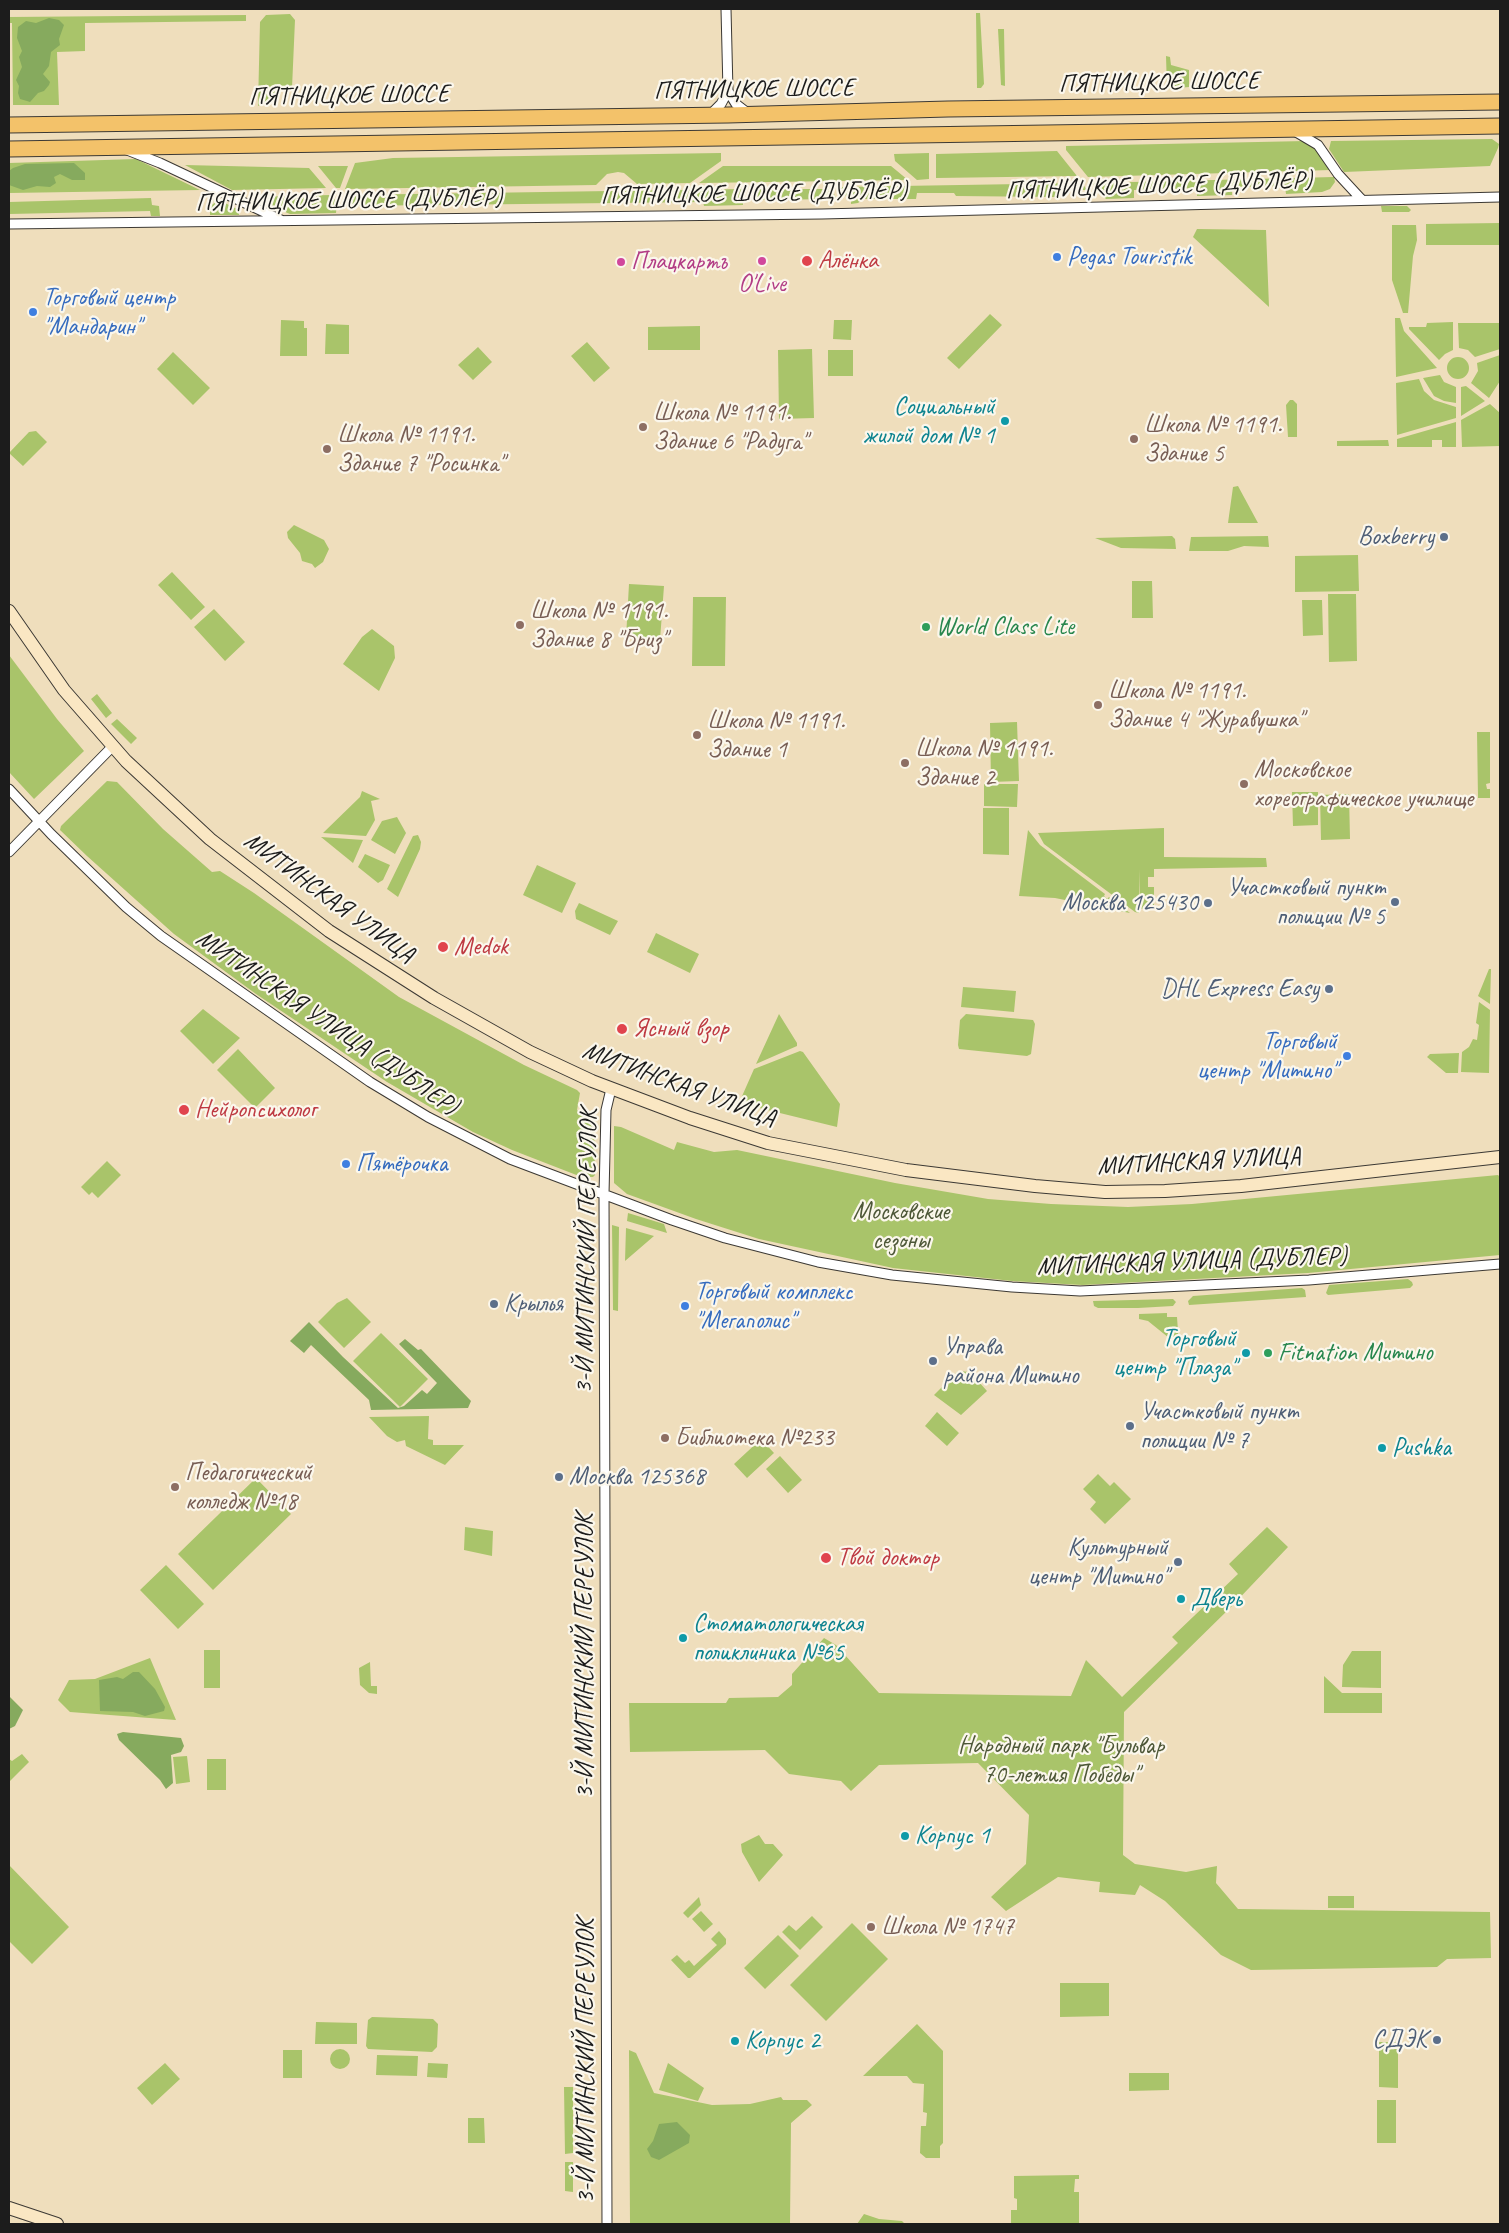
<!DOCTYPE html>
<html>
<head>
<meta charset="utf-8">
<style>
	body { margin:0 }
	#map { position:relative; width:1509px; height:2233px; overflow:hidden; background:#efdebc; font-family:Caveat,sans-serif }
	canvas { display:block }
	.frame { position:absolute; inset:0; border:10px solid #1c1c1c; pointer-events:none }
</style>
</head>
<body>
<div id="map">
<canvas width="1509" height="2233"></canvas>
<div class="frame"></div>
</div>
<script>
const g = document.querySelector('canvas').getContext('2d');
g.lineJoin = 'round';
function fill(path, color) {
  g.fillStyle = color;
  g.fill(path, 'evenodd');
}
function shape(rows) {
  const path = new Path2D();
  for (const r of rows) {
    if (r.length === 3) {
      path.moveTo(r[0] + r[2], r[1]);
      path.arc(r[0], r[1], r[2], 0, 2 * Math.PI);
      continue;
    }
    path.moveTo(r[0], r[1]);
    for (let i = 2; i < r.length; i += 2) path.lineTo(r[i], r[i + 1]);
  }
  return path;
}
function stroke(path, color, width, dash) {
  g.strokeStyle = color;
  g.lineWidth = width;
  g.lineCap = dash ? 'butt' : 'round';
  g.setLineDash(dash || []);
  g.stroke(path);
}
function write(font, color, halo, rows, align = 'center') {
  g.font = font + ' Caveat,sans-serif';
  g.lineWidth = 4.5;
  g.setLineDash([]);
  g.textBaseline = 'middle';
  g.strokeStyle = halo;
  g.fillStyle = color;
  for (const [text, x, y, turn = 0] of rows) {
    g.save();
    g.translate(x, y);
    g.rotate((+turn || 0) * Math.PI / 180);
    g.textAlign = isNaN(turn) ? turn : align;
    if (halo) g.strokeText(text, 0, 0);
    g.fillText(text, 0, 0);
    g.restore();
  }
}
const green = shape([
	[976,13,980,13,984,84,981,88,977,88],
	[290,14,295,20,292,88,283,89,275,98,258,106,260,22,266,15],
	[246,15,246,21,85,23,85,51,57,52,59,105,13,105,12,23,9,23,9,17],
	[998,29,1004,29,1005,86,1001,85],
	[1166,56,1170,57,1171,65,1189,70,1189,87,1167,89],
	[1492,139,1499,144,1498,148,1490,166,1344,172,1329,149,1331,141],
	[1306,141,1315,147,1331,170,1088,177,1066,150,1066,146],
	[1057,151,1077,176,936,178,936,154],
	[721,153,721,161,690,183,637,184,624,173,618,172,607,174,596,185,345,189,355,163,393,158],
	[929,153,929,179,917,180,895,161,894,154],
	[136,159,200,190,9,193,9,163],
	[185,165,309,168,326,188,232,190],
	[318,166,348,166,340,188,336,188],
	[723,166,891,166,908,180,699,183],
	[1334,177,1335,182,1330,189,1322,192,1286,194,1285,186,1232,187,1232,195,1197,196,1197,188,1134,190,1134,198,1106,199,1092,183],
	[1082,183,1087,190,1057,190,1056,197,956,196,954,193,917,193,916,199,863,199,858,203,851,204,851,197,844,195,839,187],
	[743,189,743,205,704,206,703,202,345,206,345,195],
	[753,189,831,189,837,199,754,200],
	[331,195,337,202,336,213,290,214,250,197],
	[151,198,152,205,159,206,160,216,151,216,150,211,9,214,9,202],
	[219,200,239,210,239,215,210,215,210,206],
	[1381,206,1407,206,1411,210,1409,212,1382,212],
	[1500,223,1500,245,1426,245,1426,224],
	[1392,225,1416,225,1417,240,1413,256,1408,313,1403,313,1392,280],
	[1197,229,1266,230,1269,307,1193,237],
	[990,314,1002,325,959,369,947,358],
	[1395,318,1400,318,1404,331,1437,368,1396,377],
	[281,320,304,321,304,328,307,328,307,356,280,356],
	[834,320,852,320,851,340,833,339],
	[1453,322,1453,350,1445,354,1439,360,1409,329,1409,327,1426,327,1427,323],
	[1458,323,1500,323,1500,349,1475,357,1468,350,1459,348],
	[326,324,349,325,349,354,325,354],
	[700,326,700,350,648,350,648,327],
	[587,342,610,368,594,382,571,356],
	[478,347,492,362,473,380,458,365],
	[812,349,814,418,779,419,778,350],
	[828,350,853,350,853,376,828,376],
	[173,352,210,388,193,405,157,369],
	[1500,355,1500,381,1489,398,1471,383,1478,371,1477,363],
	[1458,368,11],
	[1440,375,1444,382,1456,387,1456,403,1444,401,1434,396,1423,378],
	[1419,379,1424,391,1434,400,1456,407,1456,418,1397,435,1396,383],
	[1466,386,1485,401,1461,416,1461,387],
	[1290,400,1293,400,1297,404,1297,437,1288,437,1286,405],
	[1490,404,1500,413,1500,446,1462,447,1461,420],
	[1456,422,1456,447,1442,447,1442,440,1432,440,1432,447,1397,447,1397,439],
	[36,431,47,442,23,466,9,453,29,432],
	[1388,440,1389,446,1337,446,1337,441],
	[1238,486,1258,523,1228,523,1233,487],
	[294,525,324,540,329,549,323,562,315,568,312,564,302,561,300,553,288,538,287,532],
	[1172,536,1175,539,1176,549,1121,548,1095,538],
	[1268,536,1269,547,1244,546,1228,551,1189,551,1191,537],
	[1358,555,1359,591,1295,592,1295,556],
	[172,572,205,607,191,620,158,585],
	[1132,581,1152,581,1153,618,1132,618],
	[629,584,664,586,660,640,626,638],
	[1328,594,1356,594,1357,661,1329,662],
	[693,597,726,597,725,666,692,666],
	[1302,600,1322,600,1323,635,1303,636],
	[214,609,245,642,225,661,194,627],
	[372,629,394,646,395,658,379,691,343,664,362,637],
	[9,655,57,719,84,751,34,799,9,772],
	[97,694,112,713,106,718,91,699],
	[117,719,137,738,131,744,111,724],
	[1017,722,1019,781,991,782,990,723],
	[1477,732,1490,732,1490,783,1486,784,1487,789,1490,789,1490,798,1478,798],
	[107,781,117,782,163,829,212,872,220,871,254,893,399,997,524,1065,577,1090,580,1093,577,1110,594,1116,595,1175,593,1177,587,1177,587,1174,579,1176,512,1150,473,1132,387,1082,256,994,174,934,87,856,60,830,61,826],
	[984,784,1018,784,1017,807,984,806],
	[362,791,380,799,371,801,375,820,366,836,323,833,360,797],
	[1292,792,1318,792,1318,825,1293,826],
	[1349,794,1350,839,1321,840,1320,795],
	[983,808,1009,808,1009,855,983,854],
	[397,817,406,833,395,854,371,840,382,821],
	[1164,828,1164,857,1266,858,1267,867,1154,869,1154,877,1148,877,1148,887,1154,887,1154,908,1140,909,1139,869,1139,913,1135,912,1044,844,1038,833],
	[1028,830,1040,845,1105,894,1104,896,1107,899,1109,897,1130,913,1055,898,1019,896],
	[418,835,421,842,420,849,398,897,387,889,413,836],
	[321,837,363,840,353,863],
	[365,854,390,865,383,880,378,883,358,867],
	[537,865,576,883,562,913,523,895],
	[579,903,618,921,610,935,576,919,575,911],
	[656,933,699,954,690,973,647,952],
	[1489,969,1491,969,1490,1004,1478,996],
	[963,987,1016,991,1014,1012,961,1007],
	[1479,1002,1490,1010,1489,1073,1461,1072,1462,1052,1469,1047,1473,1039,1477,1040,1479,1025,1476,1023],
	[203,1009,240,1038,213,1064,180,1031],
	[779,1014,797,1043,797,1046,756,1064],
	[966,1014,1033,1020,1035,1024,1031,1054,1027,1056,959,1049,958,1045,960,1020],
	[238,1049,275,1088,255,1108,217,1070],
	[800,1051,803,1052,840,1104,837,1127,739,1103,754,1069],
	[1459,1053,1458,1073,1446,1073,1427,1057,1430,1054],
	[614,1126,621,1127,674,1150,677,1142,714,1152,737,1150,895,1183,988,1199,1051,1204,1128,1207,1192,1204,1498,1175,1500,1177,1500,1255,1308,1273,1082,1285,1012,1281,893,1268,759,1239,696,1219,627,1194,614,1183],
	[107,1161,121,1175,98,1198,92,1192,89,1195,81,1187],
	[628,1213,664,1224,667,1233,627,1221],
	[612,1225,619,1227,618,1311,613,1310],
	[626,1228,654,1236,625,1261],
	[1408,1279,1412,1282,1413,1285,1410,1288,1328,1295,1326,1293,1329,1285],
	[1302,1288,1305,1290,1306,1297,1189,1305,1188,1301,1193,1296],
	[347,1298,371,1322,344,1348,318,1322,337,1303],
	[1173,1299,1176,1302,1173,1306,1138,1308,1098,1308,1094,1306,1093,1301],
	[1167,1313,1167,1317,1177,1317,1179,1346,1148,1321,1139,1319,1139,1314],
	[381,1333,428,1379,400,1407,353,1361],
	[958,1371,970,1372,987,1391,961,1415,934,1395],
	[937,1412,959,1433,947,1446,925,1426],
	[429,1416,428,1439,433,1440,433,1445,464,1445,445,1465,406,1446,405,1440,397,1442,387,1436,369,1417],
	[761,1439,774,1453,747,1478,734,1464],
	[780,1456,802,1480,788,1493,766,1469],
	[1098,1474,1110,1486,1114,1482,1131,1499,1105,1524,1090,1509,1096,1502,1083,1489],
	[256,1478,291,1514,213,1590,178,1554],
	[465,1527,493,1531,492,1556,464,1550],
	[1267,1527,1288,1547,1230,1608,1124,1712,1123,1855,1135,1864,1186,1872,1217,1866,1216,1883,1238,1909,1490,1912,1491,1958,1447,1959,1437,1967,1251,1970,1221,1955,1165,1901,1140,1885,1135,1895,1099,1892,1100,1882,1058,1877,1006,1911,991,1897,1026,1864,1029,1815,978,1763,879,1765,851,1791,841,1781,789,1774,765,1750,630,1752,629,1703,726,1703,729,1698,778,1697,792,1685,792,1674,824,1638,836,1645,879,1693,1071,1696,1086,1660,1122,1697,1178,1643,1172,1637,1238,1574,1229,1564],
	[166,1565,204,1604,178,1629,140,1590],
	[204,1650,220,1650,220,1688,204,1688],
	[1352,1651,1381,1651,1381,1688,1342,1687,1343,1665],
	[150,1658,176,1720,70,1712,58,1700,69,1680,95,1679],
	[370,1662,371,1686,377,1686,377,1694,369,1693,360,1685,359,1668],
	[1324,1676,1342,1693,1382,1693,1382,1713,1324,1713],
	[22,1754,29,1762,9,1782,9,1759,12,1761],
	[187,1756,190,1782,176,1784,173,1757],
	[207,1759,226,1759,226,1790,207,1790],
	[759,1835,765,1844,773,1844,783,1855,759,1882,742,1852,741,1844],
	[9,1865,69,1927,32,1964,9,1941],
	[1328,1896,1354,1896,1354,1908,1328,1908],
	[699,1897,701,1905,688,1918,683,1913],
	[701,1911,713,1924,704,1932,692,1919],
	[812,1916,823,1927,800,1950,782,1932,789,1925,796,1931],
	[852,1923,888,1959,826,2021,790,1985],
	[719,1931,726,1939,726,1944,690,1978,688,1978,671,1960,677,1955,685,1963,689,1960,694,1966,717,1945,711,1939],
	[778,1935,799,1956,765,1989,744,1968],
	[1060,1983,1109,1983,1109,2016,1060,2017],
	[372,2017,433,2019,438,2024,437,2047,432,2052,368,2049,366,2046,368,2020],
	[316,2022,357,2023,357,2044,315,2044],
	[917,2024,943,2051,943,2143,940,2146,940,2158,926,2158,920,2153,921,2126,926,2126,927,2113,923,2112,924,2084,913,2083,907,2076,863,2076],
	[1379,2042,1398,2042,1398,2088,1379,2087],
	[340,2059,10],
	[283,2050,302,2050,302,2078,283,2078],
	[629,2050,636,2053,654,2093,712,2105,750,2104,781,2097,783,2100,807,2100,812,2105,791,2123,790,2224,630,2224],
	[377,2055,418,2056,417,2076,376,2075],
	[165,2063,180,2079,152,2105,137,2088],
	[428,2063,448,2064,447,2078,427,2077],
	[668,2063,704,2088,698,2101,659,2090],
	[1129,2073,1169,2073,1169,2090,1129,2091],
	[564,2087,573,2087,573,2153,565,2154],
	[1377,2100,1396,2100,1396,2143,1377,2143],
	[468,2118,484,2118,485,2143,468,2143],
	[565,2162,573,2162,573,2192,565,2191],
	[1079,2175,1079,2179,1075,2179,1074,2192,1079,2192,1079,2224,1011,2223,1011,2210,1017,2210,1017,2199,1014,2198,1014,2176],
	[864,2214,879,2219,902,2221,905,2224,857,2224]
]);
const forest = shape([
	[49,18,59,20,64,25,59,39,60,45,51,52,49,66,43,74,50,82,49,85,44,91,38,93,30,102,27,101,20,99,18,93,19,86,16,80,22,67,19,57,22,51,17,38,18,27,26,21,36,23],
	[74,163,85,173,85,180,72,180,60,174,54,177,56,183,50,187,37,186,23,190,9,185,9,171,13,168,25,164],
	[309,1322,343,1357,398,1408,404,1406,422,1390,427,1394,437,1383,399,1344,405,1339,418,1350,421,1349,471,1401,468,1408,371,1410,369,1400,311,1345,304,1353,290,1341],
	[133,1672,139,1672,155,1689,165,1707,164,1711,145,1716,133,1712,100,1711,99,1680,117,1677,123,1679],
	[9,1696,23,1710,15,1726,9,1729],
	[123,1732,181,1738,184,1746,181,1752,171,1755,173,1783,166,1789,160,1780,119,1740,117,1734],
	[677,2122,690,2135,689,2143,659,2160,651,2157,647,2149,653,2141,659,2124]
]);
const minor = shape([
	[728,91,736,104,749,114],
	[710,115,721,104,728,91,726,9],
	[1296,132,1318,145,1338,174,1362,200],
	[127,150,160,163,281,220],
	[9,224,822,214,1500,197],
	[9,789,51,834,126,907,161,936,370,1082,428,1117,510,1159,672,1220,725,1238,818,1262,892,1275,1012,1287,1080,1291,1309,1280,1500,1264],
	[9,852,112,747],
	[607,2224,604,1194,606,1110,611,1089]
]);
const secondary = shape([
	[9,611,64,690,126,761,210,839,329,931,434,998,530,1052,592,1081,690,1118,768,1143,906,1170,1035,1186,1105,1192,1165,1191,1241,1186,1500,1157],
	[9,2208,57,2224]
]);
const primary = shape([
	[9,125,728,115,948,109,1500,102],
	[9,149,1500,126]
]);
const markers = [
	[1057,257,5,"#3f7fe0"],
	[762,261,5,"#d1479c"],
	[807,261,6,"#e0444e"],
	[621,262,5,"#d1479c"],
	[33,312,5,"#3f7fe0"],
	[1005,421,5,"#0f9aa8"],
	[643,427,5,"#8d6e63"],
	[1134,439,5,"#8d6e63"],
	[327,449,5,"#8d6e63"],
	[1444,537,5,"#5c6f8a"],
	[520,625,5,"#8d6e63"],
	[926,627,5,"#2e9e5b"],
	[1098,705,5,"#8d6e63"],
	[697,735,5,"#8d6e63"],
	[905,763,5,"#8d6e63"],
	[1244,784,5,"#8d6e63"],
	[1395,902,5,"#5c6f8a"],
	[1208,903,5,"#5c6f8a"],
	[443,947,6,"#e0444e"],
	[1329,989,5,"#5c6f8a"],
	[622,1029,6,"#e0444e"],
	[1347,1056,5,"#3f7fe0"],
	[184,1110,6,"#e0444e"],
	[346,1164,5,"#3f7fe0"],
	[494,1304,5,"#5c6f8a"],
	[685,1306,5,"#3f7fe0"],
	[1246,1353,5,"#0f9aa8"],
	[1268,1353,5,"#2e9e5b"],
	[933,1361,5,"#5c6f8a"],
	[1130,1426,5,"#5c6f8a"],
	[665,1438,5,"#8d6e63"],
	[1382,1448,5,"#0f9aa8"],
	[559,1477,5,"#5c6f8a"],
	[175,1487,5,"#8d6e63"],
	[826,1558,6,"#e0444e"],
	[1178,1562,5,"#5c6f8a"],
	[1181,1599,5,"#0f9aa8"],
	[683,1638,5,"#0f9aa8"],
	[905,1836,5,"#0f9aa8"],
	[871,1927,5,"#8d6e63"],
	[1437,2040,5,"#5c6f8a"],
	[735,2041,5,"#0f9aa8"]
];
const streetNames = [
	["ПЯТНИЦКОЕ ШОССЕ",1159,83,-1],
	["ПЯТНИЦКОЕ ШОССЕ",754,90,-1],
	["ПЯТНИЦКОЕ ШОССЕ",349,96,-1],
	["ПЯТНИЦКОЕ ШОССЕ (ДУБЛЁР)",1159,186,-2],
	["ПЯТНИЦКОЕ ШОССЕ (ДУБЛЁР)",754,194,-1],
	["ПЯТНИЦКОЕ ШОССЕ (ДУБЛЁР)",349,201,-1],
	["МИТИНСКАЯ УЛИЦА",329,898,36],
	["МИТИНСКАЯ УЛИЦА (ДУБЛЕР)",327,1023,34],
	["МИТИНСКАЯ УЛИЦА",679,1085,20],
	["МИТИНСКАЯ УЛИЦА",1199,1162,-3],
	["3-Й МИТИНСКИЙ ПЕРЕУЛОК",587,1251,-89],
	["МИТИНСКАЯ УЛИЦА (ДУБЛЕР)",1192,1262,-2],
	["3-Й МИТИНСКИЙ ПЕРЕУЛОК",585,1656,-90],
	["3-Й МИТИНСКИЙ ПЕРЕУЛОК",586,2061,-90]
];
const shopNames = [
	["Pegas Touristik",1067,257],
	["Торговый центр",43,298],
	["\"Мандарин\"",43,327],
	["Торговый",1337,1042,"right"],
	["центр \"Митино\"",1337,1071,"right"],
	["Пятёрочка",356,1164],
	["Торговый комплекс",695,1292],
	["\"Мегаполис\"",695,1321]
];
const healthNames = [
	["Алёнка",818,261],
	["Medok",454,947],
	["Ясный взор",633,1029],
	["Нейропсихолог",195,1110],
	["Твой доктор",837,1558]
];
const hotelNames = [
	["Плацкартъ",631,262],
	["O'Live",762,284,"center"]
];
const cultureNames = [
	["Социальный",995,407,"right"],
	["жилой дом № 1",995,436,"right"],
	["Торговый",1236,1339,"right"],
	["центр \"Плаза\"",1236,1368,"right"],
	["Pushka",1392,1448],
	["Дверь",1191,1599],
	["Стоматологическая",693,1624],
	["поликлиника №65",693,1653],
	["Корпус 1",915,1836],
	["Корпус 2",745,2041]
];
const educationNames = [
	["Школа № 1191.",653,413],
	["Здание 6 \"Радуга\"",653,442],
	["Школа № 1191.",1144,425],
	["Здание 5",1144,454],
	["Школа № 1191.",337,435],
	["Здание 7 \"Росинка\"",337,464],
	["Школа № 1191.",530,611],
	["Здание 8 \"Бриз\"",530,640],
	["Школа № 1191.",1108,691],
	["Здание 4 \"Журавушка\"",1108,720],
	["Школа № 1191.",707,721],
	["Здание 1",707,750],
	["Школа № 1191.",915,749],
	["Здание 2",915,778],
	["Московское",1254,770],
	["хореографическое училище",1254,799],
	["Библиотека №233",675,1438],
	["Педагогический",185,1473],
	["колледж №18",185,1502],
	["Школа № 1747",881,1927]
];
const serviceNames = [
	["Boxberry",1434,537],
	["Участковый пункт",1385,888],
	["полиции № 5",1385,917],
	["Москва 125430",1198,903],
	["DHL Express Easy",1319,989],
	["Крылья",504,1304,"left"],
	["Управа",943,1347,"left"],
	["района Митино",943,1376,"left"],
	["Участковый пункт",1140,1412,"left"],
	["полиции № 7",1140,1441,"left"],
	["Москва 125368",569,1477,"left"],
	["Культурный",1168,1548],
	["центр \"Митино\"",1168,1577],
	["СДЭК",1427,2040]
];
const leisureNames = [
	["World Class Lite",936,627],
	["Fitnation Митино",1278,1353]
];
const parkNames = [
	["Московские",901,1212],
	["сезоны",901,1241],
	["Народный парк \"Бульвар",1061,1746],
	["70-летия Победы\"",1061,1775]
];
fill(green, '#a9c46a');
fill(forest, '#86aa5e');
stroke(minor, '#3c3934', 11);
stroke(secondary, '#3c3934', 14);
stroke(primary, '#3c3934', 17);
stroke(minor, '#fff', 9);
stroke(secondary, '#fae7c3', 12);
stroke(primary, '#f3c26a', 15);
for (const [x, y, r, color] of markers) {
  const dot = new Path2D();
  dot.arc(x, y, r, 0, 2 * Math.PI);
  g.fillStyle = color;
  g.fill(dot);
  stroke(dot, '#fbf7ec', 2);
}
write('25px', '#1c1c1c', '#fbf7ec', streetNames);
write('25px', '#366cbe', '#fbf7ec', shopNames, 'left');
write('25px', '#be3a42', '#fbf7ec', healthNames, 'left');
write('25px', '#b23c85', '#fbf7ec', hotelNames, 'left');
write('25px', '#0d838f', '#fbf7ec', cultureNames, 'left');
write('25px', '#785e54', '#fbf7ec', educationNames, 'left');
write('25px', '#4e5e75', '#fbf7ec', serviceNames, 'right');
write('25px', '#27864d', '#fbf7ec', leisureNames, 'left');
write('25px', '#4d5737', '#fbf7ec', parkNames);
</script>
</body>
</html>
